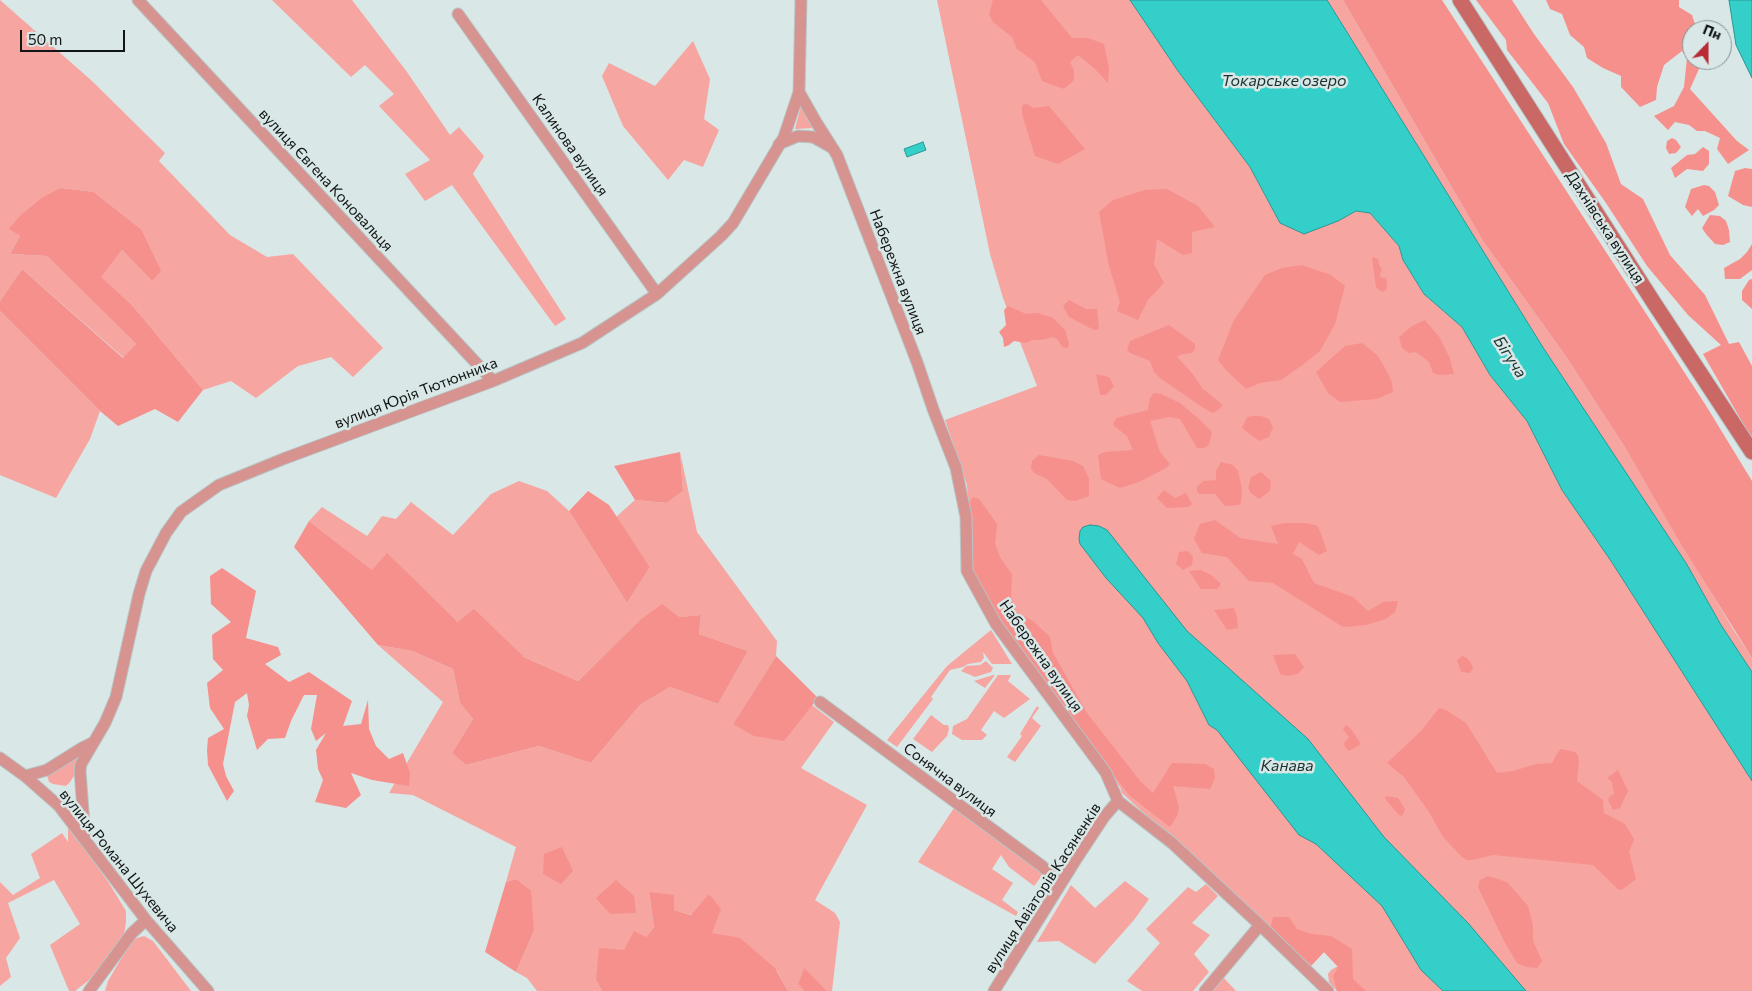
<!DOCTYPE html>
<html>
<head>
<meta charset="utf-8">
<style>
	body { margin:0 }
	#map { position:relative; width:1752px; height:991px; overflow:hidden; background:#d9e7e6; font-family:Commissioner,sans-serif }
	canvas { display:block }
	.north { position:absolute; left:1682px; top:20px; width:50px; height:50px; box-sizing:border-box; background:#d9e7e6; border:1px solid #899392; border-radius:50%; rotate:22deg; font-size:14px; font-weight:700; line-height:20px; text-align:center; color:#101515 }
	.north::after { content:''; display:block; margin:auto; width:18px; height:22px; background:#ba2a35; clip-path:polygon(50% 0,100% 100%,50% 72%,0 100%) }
	.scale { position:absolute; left:20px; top:30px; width:105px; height:22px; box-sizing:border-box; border:2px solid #101515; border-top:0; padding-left:6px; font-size:15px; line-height:18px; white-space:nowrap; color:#101515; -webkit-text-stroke:4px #d9e7e6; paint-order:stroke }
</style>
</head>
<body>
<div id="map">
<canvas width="1752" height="991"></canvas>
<div class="north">Пн</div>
<div class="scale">50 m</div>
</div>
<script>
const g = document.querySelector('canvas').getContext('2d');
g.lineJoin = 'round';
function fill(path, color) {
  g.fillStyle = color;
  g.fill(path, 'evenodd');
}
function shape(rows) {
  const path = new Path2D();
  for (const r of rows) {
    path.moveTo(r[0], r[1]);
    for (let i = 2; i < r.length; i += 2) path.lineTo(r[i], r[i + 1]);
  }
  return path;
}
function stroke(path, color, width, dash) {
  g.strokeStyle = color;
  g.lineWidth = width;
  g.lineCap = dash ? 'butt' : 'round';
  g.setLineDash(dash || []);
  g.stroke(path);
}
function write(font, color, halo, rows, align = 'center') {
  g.font = font + ' Commissioner,sans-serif';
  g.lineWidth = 5;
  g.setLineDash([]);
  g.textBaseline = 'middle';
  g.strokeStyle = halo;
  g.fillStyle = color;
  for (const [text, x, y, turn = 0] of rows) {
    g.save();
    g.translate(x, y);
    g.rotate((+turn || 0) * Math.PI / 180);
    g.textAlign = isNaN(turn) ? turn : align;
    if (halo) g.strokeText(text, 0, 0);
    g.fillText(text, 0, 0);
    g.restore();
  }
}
const green = shape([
	[0,0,92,81,165,153,159,161,230,235,267,257,293,254,383,348,353,377,331,357,298,366,256,398,231,381,203,390,132,305,100,277,122,250,152,281,141,229,94,192,61,188,10,229,20,236,10,254,47,256,136,344,124,358,22,269,0,301],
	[272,0,352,0,407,72,450,135,459,127,484,156,473,174,566,319,555,326,452,185,425,201,405,174,430,160,379,106,394,94,365,65,351,77],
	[937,0,1130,0,1178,71,1250,167,1280,223,1338,221,1356,211,1370,213,1399,246,1403,260,1424,294,1462,327,1490,375,1527,421,1562,490,1611,561,1752,781,1752,991,1337,991,1329,982,1328,974,1331,970,1338,966,1324,952,1310,967,1122,793,1120,787,1065,714,973,569,967,485,945,420,1037,386,1003,298,990,254],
	[1327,0,1343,0,1483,241,1565,355,1626,449,1733,629,1752,658,1752,672,1721,625,1686,563,1544,349],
	[693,41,710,79,704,119,719,130,703,167,684,160,668,180,623,126,602,76,609,63,655,86],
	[801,106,814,128,795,129],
	[0,311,100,411,90,439,56,498,0,475],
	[680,452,697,532,777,641,776,656,733,724,784,740,812,705,834,722,801,768,867,805,815,900,835,913,840,922,832,991,827,991,804,969,798,984,804,991,788,991,777,971,712,933,710,894,692,915,674,910,649,893,654,927,646,937,624,950,596,980,602,991,537,991,527,978,516,972,534,931,516,879,506,882,516,847,413,795,389,793,443,702,378,645,412,651,453,669,460,703,473,719,452,753,466,765,539,746,591,763,640,705,670,687,718,704,748,651,699,634,701,615,639,621,578,681,522,656,510,644,458,622,387,554,373,571,309,521,322,507,367,536,382,516,396,519,411,502,453,535,491,494,519,481,547,491,569,511,627,603,650,567,616,517,635,500,667,503,683,491],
	[991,630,1012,664,992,664,983,652,984,658,981,662,968,664,963,667,950,670,931,697,933,699,897,747,887,740,947,666],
	[986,661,993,668,991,672,975,677,961,671,966,666,980,665],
	[993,675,995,675,985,688,974,681],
	[998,675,1011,675,1008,681,1030,699,1004,718,994,711,981,730,987,735,982,740,962,740,952,734,953,726,967,719],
	[1037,706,1039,708,1032,718,1041,726,1015,762,1007,757,1022,736,1020,734],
	[931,715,944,725,948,725,949,729,947,736,932,752,913,739],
	[79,753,74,776,70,782,66,786,53,784,49,782,47,775],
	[954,808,1043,874,1034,886,1009,867,1001,855,992,869,1013,883,1002,900,1018,912,1016,916,918,862],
	[68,825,109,883,126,911,126,922,124,935,93,977,75,991,69,991,50,945,80,924,54,880,8,903,20,938,6,958,11,977,0,986,0,882,13,895,40,878,31,854,62,833,68,842],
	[1125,881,1149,899,1134,920,1095,964,1059,941,1037,942,1071,885,1095,908],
	[1206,884,1218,896,1192,923,1210,935,1194,954,1209,972,1193,991,1142,991,1127,981,1160,943,1146,929,1188,887,1196,892],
	[144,936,153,941,191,991,105,991,108,981,131,942,137,938],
	[1221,975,1236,991,1209,991]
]);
const forest = shape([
	[993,0,1041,0,1072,38,1088,38,1104,44,1109,68,1108,83,1095,69,1078,55,1070,62,1074,71,1074,80,1064,89,1042,81,1035,62,1017,49,1012,37,993,22,989,14],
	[1343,0,1442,0,1705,404,1752,481,1752,658,1681,544,1626,449,1565,355,1483,241],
	[1476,0,1512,0,1534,34,1573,87,1606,143,1621,184,1643,199,1670,255,1705,295,1729,344,1739,342,1752,366,1752,439,1703,354,1721,345,1688,315,1647,266,1606,203,1564,144,1548,103,1507,50,1506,40],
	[1546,0,1679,0,1679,7,1692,15,1697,30,1692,30,1692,60,1703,60,1690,89,1737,141,1749,150,1728,164,1717,149,1720,138,1705,131,1697,131,1689,125,1675,122,1668,130,1654,116,1674,106,1684,87,1687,58,1682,51,1664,65,1657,87,1656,100,1640,107,1621,87,1621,76,1603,68,1587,58,1584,47,1570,35,1562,14,1550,9],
	[1027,104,1033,108,1049,106,1085,149,1058,164,1035,156,1022,114,1022,105],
	[1672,138,1676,140,1681,147,1676,153,1669,154,1666,148,1667,141],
	[1703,147,1709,151,1709,164,1703,171,1687,169,1675,178,1671,168,1687,155,1695,154],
	[1745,168,1752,169,1752,207,1743,205,1728,196,1735,171],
	[1704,185,1709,186,1715,192,1719,205,1714,210,1703,216,1698,209,1692,216,1685,207,1691,189],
	[61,188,94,192,141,229,161,271,152,281,122,250,101,277,132,305,203,390,178,422,155,409,118,426,100,411,0,311,0,301,22,269,123,358,136,344,47,256,10,254,20,236,9,229,21,215,43,197],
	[1167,189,1198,206,1215,227,1192,232,1192,253,1183,255,1157,239,1154,264,1164,283,1148,300,1138,320,1117,311,1120,302,1109,266,1099,212,1113,200,1145,190],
	[1710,215,1720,216,1726,221,1729,230,1730,242,1723,245,1715,244,1706,234,1702,228],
	[1752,244,1752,270,1740,279,1725,279,1724,268,1740,259,1747,252],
	[1372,257,1378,259,1379,265,1382,270,1380,274,1380,277,1386,278,1387,284,1386,290,1382,292,1376,287],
	[1302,265,1331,275,1345,286,1335,324,1320,351,1301,366,1281,380,1260,383,1246,389,1226,370,1218,360,1234,320,1265,275,1282,268],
	[1752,279,1752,309,1742,300,1742,291,1749,280],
	[1069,300,1086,309,1097,309,1099,329,1094,330,1069,317,1063,306],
	[1008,306,1026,314,1038,313,1053,318,1065,330,1069,344,1068,348,1062,347,1058,340,1053,337,1042,340,1032,340,1026,343,1014,341,1009,345,1004,347,1003,338,999,332,1006,325,1004,310],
	[1425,320,1440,338,1450,359,1454,374,1439,375,1433,373,1429,362,1416,352,1409,353,1402,348,1399,337,1412,326],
	[1169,325,1195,344,1195,349,1192,353,1180,355,1177,357,1192,373,1203,389,1223,405,1219,409,1213,413,1202,407,1160,378,1154,372,1150,361,1130,353,1127,350,1130,341],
	[1362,343,1377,355,1384,366,1392,382,1393,392,1377,399,1340,402,1328,393,1316,372,1345,346],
	[1096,374,1109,377,1114,386,1106,395,1100,395],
	[1154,393,1161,394,1180,403,1201,421,1212,432,1209,445,1204,448,1197,448,1180,419,1169,417,1150,421,1160,452,1170,464,1166,468,1139,482,1120,488,1101,479,1098,455,1105,452,1133,450,1127,436,1113,425,1116,418,1148,410,1150,398],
	[1253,416,1261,416,1269,419,1273,427,1269,437,1259,441,1242,428,1247,417],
	[680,452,683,491,667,503,635,500,614,466],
	[1039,455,1073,461,1083,466,1089,479,1089,496,1075,501,1067,500,1047,479,1034,473,1031,468,1032,461],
	[1221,462,1233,465,1238,471,1242,489,1241,503,1238,505,1225,506,1215,494,1199,494,1197,491,1197,487,1203,481,1216,480,1216,471],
	[1261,472,1271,481,1270,491,1259,499,1251,493,1248,488,1251,477],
	[1164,490,1175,498,1186,493,1192,504,1188,507,1167,508,1157,498],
	[588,491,609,505,650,567,627,603,569,511],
	[973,497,979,499,997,524,995,544,1001,559,1012,574,1011,597,1016,612,1033,621,1050,637,1053,653,1087,713,1141,782,1153,793,1172,763,1205,764,1214,769,1215,778,1210,789,1173,786,1179,807,1177,816,1170,827,1130,796,1065,714,1000,624,976,580,973,569,969,503],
	[1215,520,1240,538,1278,544,1271,526,1285,523,1306,523,1318,526,1327,551,1319,555,1299,542,1293,554,1302,559,1314,583,1353,597,1368,611,1383,602,1398,601,1395,612,1386,619,1366,625,1343,627,1273,583,1249,581,1227,557,1202,553,1194,539,1200,524],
	[309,521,372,570,387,553,458,622,474,609,524,657,578,681,639,621,662,604,679,617,701,615,699,634,748,651,718,704,670,687,640,705,591,763,539,746,466,765,452,753,473,719,460,703,453,669,412,651,378,645,294,547],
	[1188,551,1193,557,1192,565,1183,570,1176,564,1179,552],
	[222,568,256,591,246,638,278,647,281,655,265,664,289,682,309,672,352,701,343,726,361,724,368,700,369,729,376,746,389,759,403,753,410,773,409,786,372,780,351,773,361,795,346,808,315,802,323,780,318,769,316,750,326,733,316,741,311,729,317,695,304,695,291,721,285,738,268,739,257,750,247,716,249,705,247,693,235,702,223,764,226,776,234,791,227,801,208,765,207,750,208,738,224,729,210,708,207,683,223,670,213,659,212,635,231,622,211,604,210,576],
	[1201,570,1211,575,1221,584,1217,589,1201,589,1189,571],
	[1234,608,1237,617,1238,628,1227,630,1214,610],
	[1295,654,1304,667,1298,674,1286,676,1280,674,1273,655],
	[776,656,818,698,784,741,754,736,733,724],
	[1462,656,1467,658,1471,663,1473,668,1470,673,1461,672,1457,660],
	[1439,708,1446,710,1466,723,1497,773,1513,771,1536,764,1552,763,1558,752,1561,749,1575,752,1578,755,1579,760,1577,781,1603,800,1604,813,1625,824,1634,839,1629,852,1636,879,1623,889,1619,890,1593,865,1493,855,1473,860,1467,860,1462,857,1443,837,1429,812,1404,777,1387,763,1422,730],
	[1346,725,1351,729,1361,744,1349,751,1345,747,1344,743,1349,737,1343,729],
	[1618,770,1628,791,1620,808,1613,810,1608,800,1610,796,1614,794,1612,782,1607,778],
	[1386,796,1398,798,1405,809,1403,815,1400,816,1385,799],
	[562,847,573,871,561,884,543,874,544,854],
	[1488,876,1507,882,1528,906,1533,926,1533,941,1542,961,1537,968,1526,967,1517,963,1504,941,1478,887,1480,880],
	[516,879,531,891,534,931,516,972,485,952,506,882],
	[616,880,634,896,636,913,610,914,596,898],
	[649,892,674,895,674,910,691,915,709,894,721,909,712,933,740,938,775,968,788,991,602,991,596,980,599,948,624,950,634,931,646,937,654,927],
	[1273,917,1289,917,1297,929,1312,934,1331,936,1352,949,1353,979,1366,991,1337,991,1333,976,1338,967,1324,952,1310,967,1270,930],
	[804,968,827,991,804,991,798,984]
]);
const water = shape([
	[1130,0,1327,0,1544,349,1686,563,1721,625,1752,672,1752,781,1611,561,1562,490,1527,421,1490,375,1462,327,1424,294,1403,260,1399,246,1370,213,1356,211,1338,221,1304,234,1280,223,1250,167,1178,71,1130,0],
	[1729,0,1752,0,1752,78,1736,45,1729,0],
	[923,142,926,150,907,157,904,149,923,142],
	[1090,525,1099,526,1107,530,1187,631,1308,739,1384,837,1468,923,1526,991,1443,991,1421,970,1382,906,1316,844,1299,835,1217,730,1209,725,1187,681,1158,643,1143,618,1106,578,1080,544,1079,539,1080,531,1083,527,1090,525]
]);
const street = shape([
	[138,0,493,381],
	[801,0,799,92,816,122,837,155,917,362,933,409,956,468,966,517,967,571,996,624,1106,773,1118,801,1172,843,1260,925,1328,991],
	[458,14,657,294],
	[779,144,798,136,813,137,831,147],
	[820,702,1042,866,1060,885],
	[0,758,25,776,59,806,146,920,208,991],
	[25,776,47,770,82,748,92,743],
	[85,838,80,771,81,764,105,723,116,697,139,594,146,571,166,533,181,512,219,485,283,459,493,381,582,343,657,294,721,236,733,223,784,137,799,92],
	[89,991,132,933,146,920],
	[994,991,1075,861,1104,817,1118,801],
	[1205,991,1260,925]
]);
const secondary = shape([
	[1460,0,1654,303,1752,452]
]);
const streetNames = [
	["Калинова вулиця",570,145,55],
	["вулиця Євгена Коновальця",326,180,47],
	["Дахнівська вулиця",1605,227,57],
	["Набережна вулиця",898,272,69],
	["вулиця Юрія Тютюнника",416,393,-21],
	["Набережна вулиця",1041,656,55],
	["Сонячна вулиця",950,780,37],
	["вулиця Романа Шухевича",119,861,51],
	["вулиця Авіаторів Касяненків",1043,888,-57]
];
const waterNames = [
	["Токарське озеро",1284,81],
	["Бігуча",1510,357,57],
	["Канава",1287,766]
];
fill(green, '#f6a5a1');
fill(forest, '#f6908d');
fill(water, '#35cfca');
stroke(water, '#2a9794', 1);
stroke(street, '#b9c5c5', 13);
stroke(secondary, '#b9c5c5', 17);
stroke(street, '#d6938f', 11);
stroke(secondary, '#ca6866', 15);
write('15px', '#101515', '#d9e7e6', streetNames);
write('italic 16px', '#1a3231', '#d9e7e6', waterNames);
</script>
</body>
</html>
